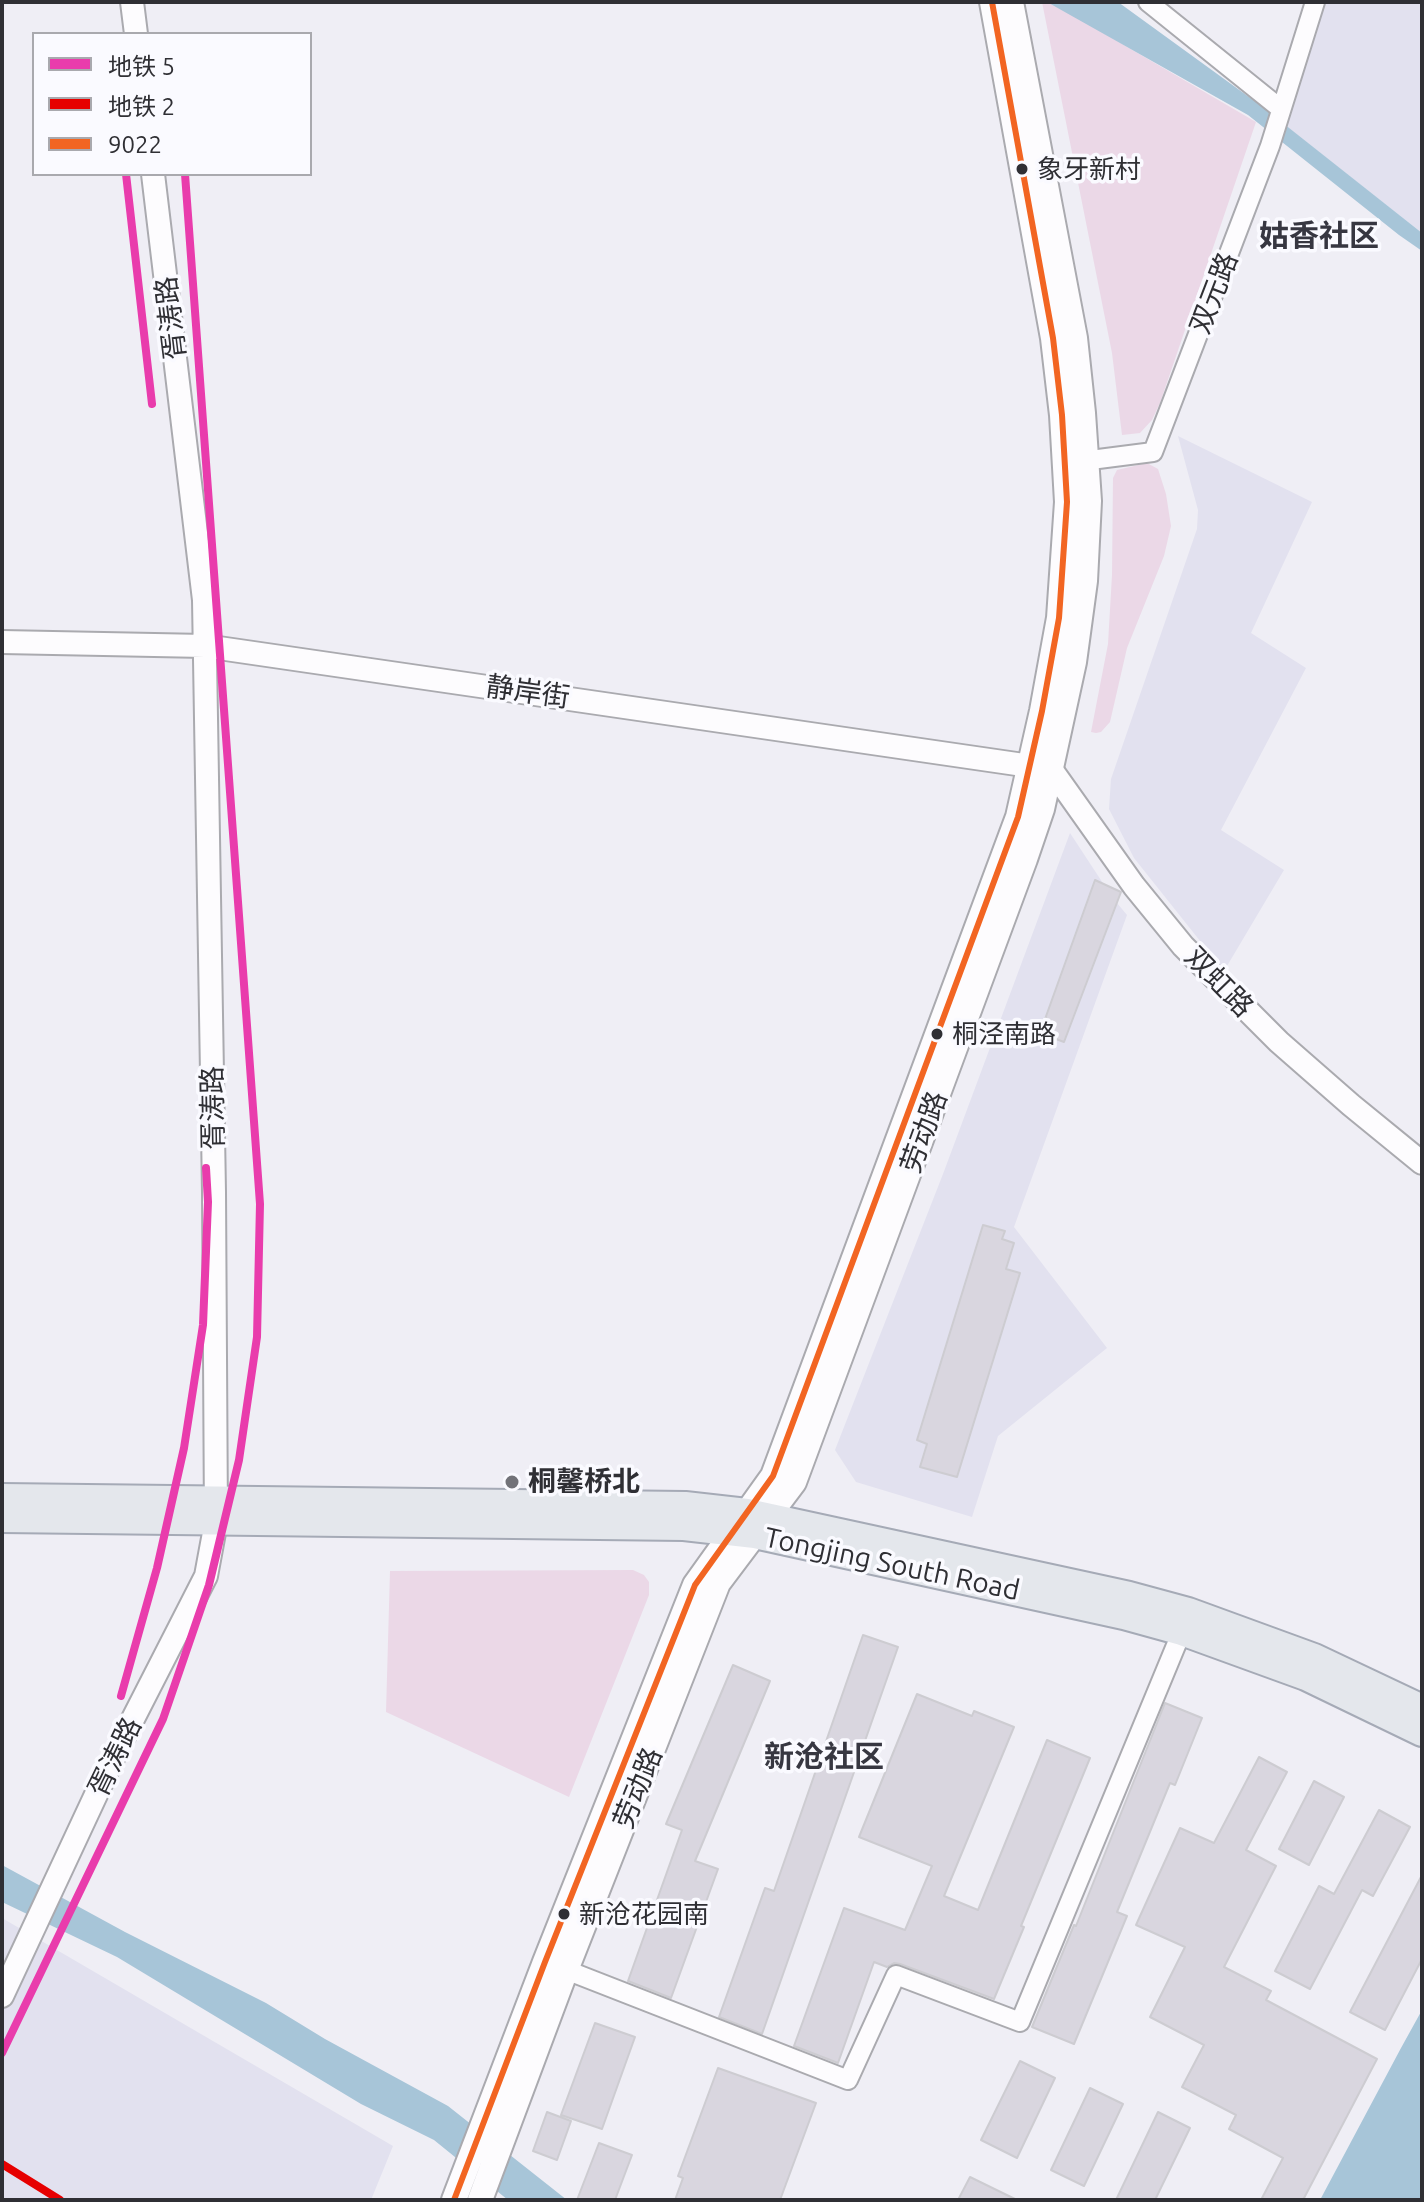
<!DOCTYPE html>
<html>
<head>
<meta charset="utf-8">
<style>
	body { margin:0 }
	#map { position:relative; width:1424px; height:2202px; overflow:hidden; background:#efeef5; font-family:Ubuntu,"Noto Sans SC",sans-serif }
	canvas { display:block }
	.frame { position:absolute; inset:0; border:4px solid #2f2f34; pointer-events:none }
	.legend { position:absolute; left:32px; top:32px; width:280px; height:144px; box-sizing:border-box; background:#fafaff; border:2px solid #a9a9ae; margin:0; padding:10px 14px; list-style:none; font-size:24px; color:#2f2f34 }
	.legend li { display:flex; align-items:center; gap:16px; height:40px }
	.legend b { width:40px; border:2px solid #a9a9ae }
</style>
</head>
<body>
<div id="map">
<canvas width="1424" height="2202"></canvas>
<div class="frame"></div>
<ul class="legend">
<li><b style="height:10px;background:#e93cac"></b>地铁 5</li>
<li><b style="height:10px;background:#e60000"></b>地铁 2</li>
<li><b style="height:10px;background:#f26522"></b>9022</li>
</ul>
</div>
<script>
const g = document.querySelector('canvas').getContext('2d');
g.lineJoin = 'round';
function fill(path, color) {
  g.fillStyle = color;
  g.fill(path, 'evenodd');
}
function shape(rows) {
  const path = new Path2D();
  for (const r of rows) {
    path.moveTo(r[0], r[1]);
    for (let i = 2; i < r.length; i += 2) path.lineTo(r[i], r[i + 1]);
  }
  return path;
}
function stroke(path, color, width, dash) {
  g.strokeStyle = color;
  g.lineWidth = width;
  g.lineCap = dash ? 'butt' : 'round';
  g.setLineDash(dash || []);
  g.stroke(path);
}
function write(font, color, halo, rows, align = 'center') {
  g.font = font + ' Ubuntu,"Noto Sans SC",sans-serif';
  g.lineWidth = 7;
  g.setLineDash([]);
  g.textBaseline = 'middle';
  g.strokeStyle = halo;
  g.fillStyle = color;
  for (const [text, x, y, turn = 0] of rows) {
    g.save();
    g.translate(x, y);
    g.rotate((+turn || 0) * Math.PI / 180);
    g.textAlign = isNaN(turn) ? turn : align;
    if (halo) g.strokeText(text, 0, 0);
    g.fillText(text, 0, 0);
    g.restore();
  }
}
const built = shape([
	[1326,2,1422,2,1422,233,1283,124],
	[1178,436,1312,502,1251,633,1306,668,1221,830,1284,870,1224,971,1134,858,1109,809,1111,779,1197,529,1198,510],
	[1070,833,1112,897,1127,915,1014,1227,1107,1348,998,1436,972,1517,856,1482,835,1450,943,1174],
	[2,1918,393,2146,371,2200,2,2200]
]);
const green = shape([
	[1042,2,1047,2,1081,20,1256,122,1160,403,1152,420,1140,433,1122,435,1112,353],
	[1147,463,1158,469,1166,494,1171,526,1164,556,1127,648,1110,722,1101,732,1096,733,1091,732,1108,644,1112,575,1113,478,1117,470],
	[633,1570,644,1575,649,1582,649,1595,569,1797,386,1712,390,1571]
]);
const water = shape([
	[1047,2,1118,2,1260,105,1422,233,1422,251,1399,235,1248,115],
	[2,1865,125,1932,266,2003,325,2039,448,2106,567,2200,508,2200,434,2140,361,2104,117,1957,2,1902],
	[1422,2010,1422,2200,1320,2200,1401,2048]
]);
const building = shape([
	[1095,880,1121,892,1064,1042,1040,1033,1095,880],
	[983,1225,1005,1231,1002,1239,1014,1243,1006,1269,1020,1273,957,1477,920,1467,927,1444,917,1440,983,1225],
	[863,1635,898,1647,762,2034,719,2017,765,1888,774,1891,863,1635],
	[733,1665,770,1681,695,1861,718,1869,671,1998,628,1981,682,1830,666,1824,733,1665],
	[917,1694,972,1716,974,1711,1014,1727,944,1896,978,1910,1047,1740,1090,1758,1021,1926,1024,1927,994,1999,900,1964,894,1963,887,1967,874,1962,838,2063,794,2046,844,1908,905,1930,932,1866,859,1837,917,1694],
	[1165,1703,1202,1718,1175,1785,1170,1783,1117,1912,1127,1916,1074,2044,1032,2027,1074,1925,1076,1926,1165,1703],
	[1259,1757,1287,1772,1246,1850,1276,1866,1224,1967,1271,1991,1266,2000,1377,2059,1303,2200,1261,2200,1283,2158,1229,2129,1236,2115,1182,2087,1204,2045,1150,2017,1185,1947,1136,1925,1180,1828,1214,1843,1259,1757],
	[1314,1781,1344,1797,1309,1865,1279,1849,1314,1781],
	[1379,1810,1410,1827,1373,1896,1362,1890,1310,1989,1275,1971,1319,1886,1334,1894,1379,1810],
	[1422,1875,1422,1959,1385,2030,1350,2012,1422,1875],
	[595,2023,635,2037,602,2129,561,2115,595,2023],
	[1020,2061,1055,2078,1017,2158,981,2140,1020,2061],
	[718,2068,816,2103,780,2200,675,2200,683,2178,678,2176,718,2068],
	[1090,2088,1123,2104,1084,2186,1051,2170,1090,2088],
	[547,2112,571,2121,557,2160,533,2151,547,2112],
	[1158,2112,1190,2128,1155,2200,1116,2200,1158,2112],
	[599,2143,632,2155,615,2200,577,2200,599,2143],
	[970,2177,1017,2200,958,2200,970,2177]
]);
const minor = shape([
	[1148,2,1281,109],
	[1075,462,1153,452,1270,146,1315,2],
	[556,1966,848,2080,896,1975,1020,2022,1182,1631]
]);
const tertiary = shape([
	[132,2,136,34],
	[2,642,205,646,1051,769,1134,886,1183,946,1279,1042,1351,1105,1422,1163],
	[2,1996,115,1754,206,1576,216,1522,214,1192,204,600,153,174]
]);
const secondary = shape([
	[454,2200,545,1962,695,1585,773,1476,1018,817,1042,711,1059,618,1067,502,1062,415,1053,338,992,2],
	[480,2200,566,1970,718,1583,794,1482,1025,859,1042,809,1074,662,1085,581,1089,501,1083,413,1075,338,1011,2]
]);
const primary = shape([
	[2,1498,685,1506,747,1513,1129,1596,1188,1612,1314,1658,1422,1709],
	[2,1518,684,1526,755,1534,1124,1615,1182,1631,1306,1676,1422,1732]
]);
const bus1 = shape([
	[454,2200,545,1962,695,1585,773,1476,1018,817,1042,711,1059,618,1067,502,1062,415,1053,338,992,2]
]);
const metro1 = shape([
	[126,174,152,404],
	[121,1696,157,1568,184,1448,203,1325,208,1202,206,1168],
	[2,2053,163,1719,209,1585,239,1460,257,1337,260,1204,185,174]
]);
const metro2 = shape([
	[2,2164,60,2200]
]);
const markers = [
	[1022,169,7,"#2f2f34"],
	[937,1034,7,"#2f2f34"],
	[512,1482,8,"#727278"],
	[564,1914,7,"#2f2f34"]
];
const busNames = [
	["象牙新村",1037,169],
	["桐泾南路",952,1034],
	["新沧花园南",579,1914]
];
const streetNames = [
	["双元路",1214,293,-69],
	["胥涛路",171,318,-97],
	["静岸街",528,692,8],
	["双虹路",1219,982,46],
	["胥涛路",213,1108,-91],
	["劳动路",924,1132,-70],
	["Tongjing South Road",892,1564,12],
	["胥涛路",115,1757,-64],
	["劳动路",638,1788,-68]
];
const poiNames = [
	["桐馨桥北",528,1482]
];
const neighbourhoodNames = [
	["姑香社区",1319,236],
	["新沧社区",824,1757]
];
fill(built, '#e2e1ef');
fill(green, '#ebd8e7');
fill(water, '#a7c5d8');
fill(building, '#d9d6df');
stroke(building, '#cdccd1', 2);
stroke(minor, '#aaaaaf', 22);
stroke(tertiary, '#aaaaaf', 26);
stroke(secondary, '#aaaaaf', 28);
stroke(primary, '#a5aab6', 32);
stroke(minor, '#fdfcfe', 18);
stroke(tertiary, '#fdfcfe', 22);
stroke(secondary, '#fdfcfe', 24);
stroke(primary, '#e4e7ec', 28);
stroke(bus1, '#f26522', 6);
stroke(metro1, '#e93cac', 8);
stroke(metro2, '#e60000', 8);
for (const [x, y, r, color] of markers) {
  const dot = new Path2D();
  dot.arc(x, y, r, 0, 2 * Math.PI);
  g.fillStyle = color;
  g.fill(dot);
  stroke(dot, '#fafaff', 3);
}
write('26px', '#2f2f34', '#fafaff', busNames, 'left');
write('28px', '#2f2f34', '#fafaff', streetNames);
write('bold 28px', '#2f2f34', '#fafaff', poiNames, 'left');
write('bold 30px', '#373741', '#fafaff', neighbourhoodNames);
</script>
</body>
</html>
